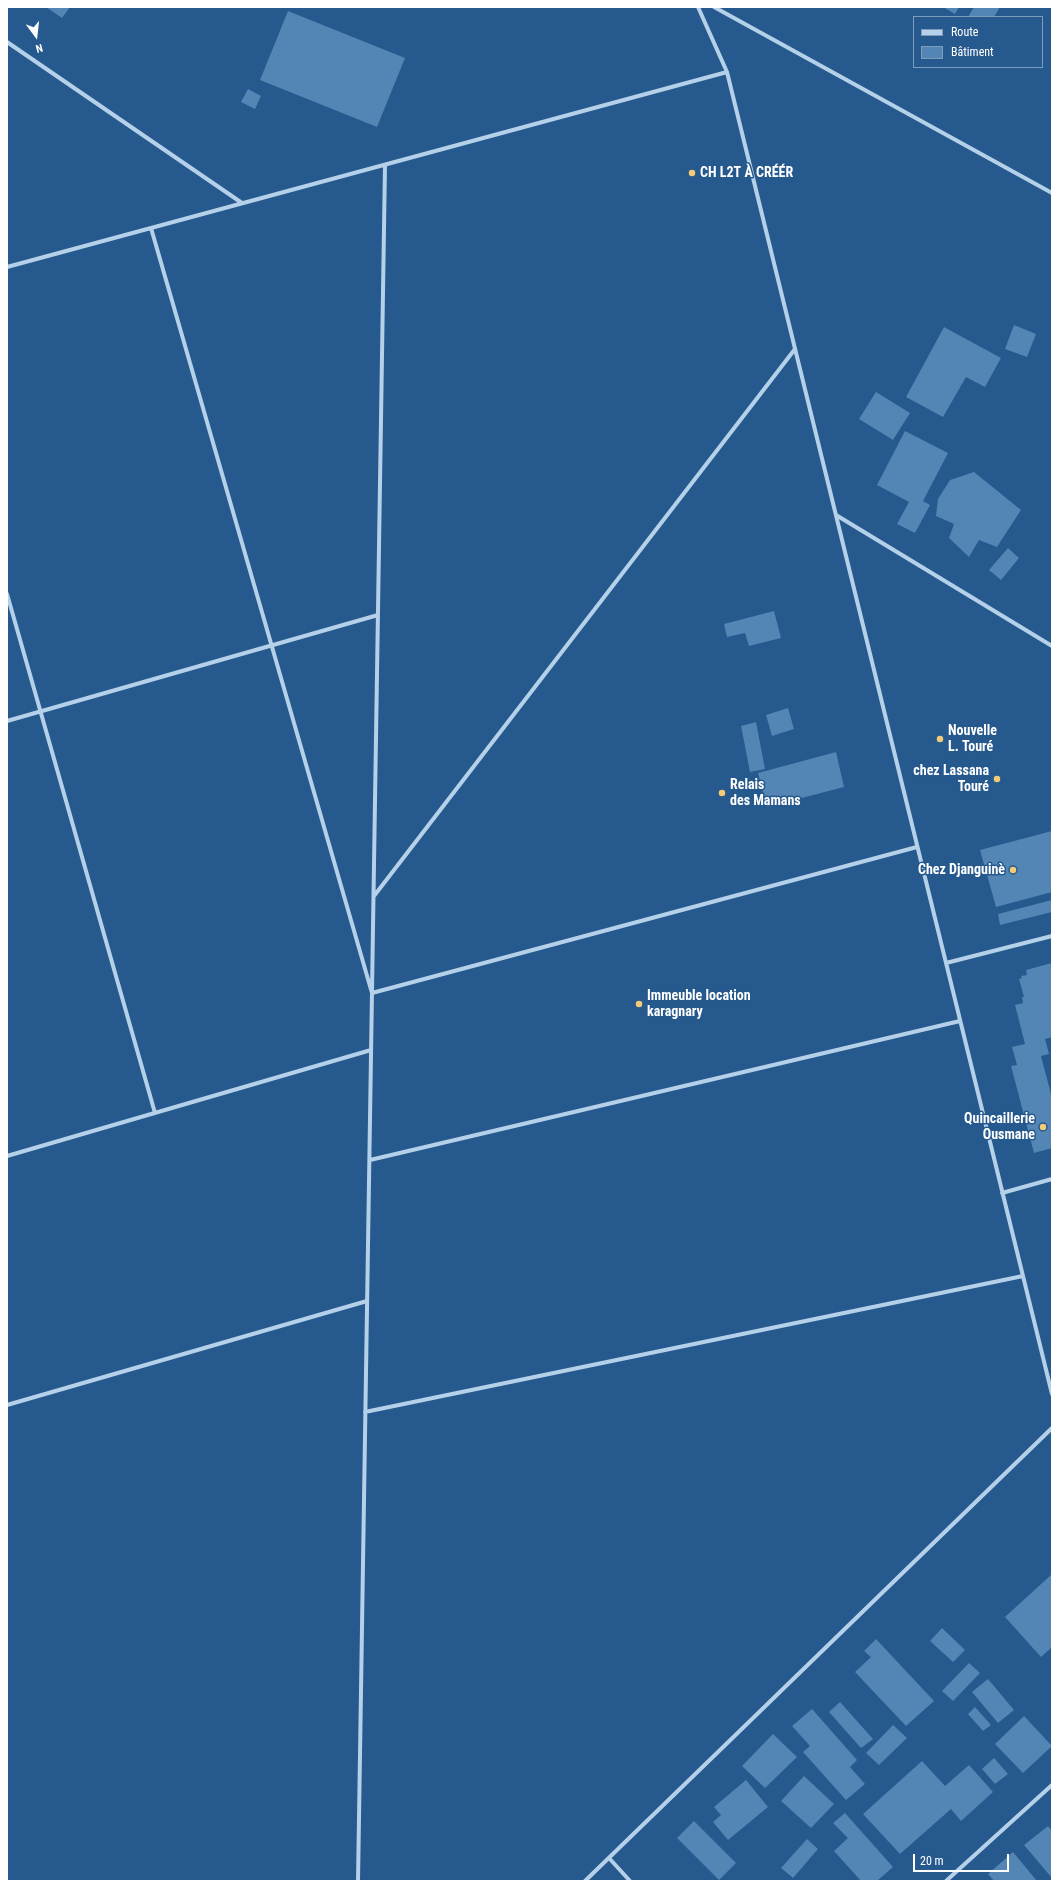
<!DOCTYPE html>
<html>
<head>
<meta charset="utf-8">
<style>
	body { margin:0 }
	#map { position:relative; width:1059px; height:1888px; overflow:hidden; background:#26598d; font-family:"Roboto Condensed",sans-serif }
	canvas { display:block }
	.frame { position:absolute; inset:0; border:8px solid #fff; pointer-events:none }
	.legend { position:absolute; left:913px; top:16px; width:130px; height:52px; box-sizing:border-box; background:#26598d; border:1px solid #7d9bbb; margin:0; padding:5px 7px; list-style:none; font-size:12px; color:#fff }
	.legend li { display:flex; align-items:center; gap:8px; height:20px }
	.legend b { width:20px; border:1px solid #7d9bbb }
	.north { position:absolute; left:16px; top:16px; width:40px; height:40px; -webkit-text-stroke:3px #26598d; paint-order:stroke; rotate:165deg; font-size:11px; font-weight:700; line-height:16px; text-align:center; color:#fff }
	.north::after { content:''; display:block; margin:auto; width:14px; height:18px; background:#fff; clip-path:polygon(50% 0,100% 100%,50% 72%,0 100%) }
	.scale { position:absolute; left:913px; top:1854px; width:96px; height:18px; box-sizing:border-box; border:2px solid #fff; border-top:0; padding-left:5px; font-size:12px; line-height:14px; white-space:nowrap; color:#fff; -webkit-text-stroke:3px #26598d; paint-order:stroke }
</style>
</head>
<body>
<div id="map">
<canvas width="1059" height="1888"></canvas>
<div class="frame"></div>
<ul class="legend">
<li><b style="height:5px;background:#b5d1ea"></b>Route</li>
<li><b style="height:11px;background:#5385b5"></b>Bâtiment</li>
</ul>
<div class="north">N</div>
<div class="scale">20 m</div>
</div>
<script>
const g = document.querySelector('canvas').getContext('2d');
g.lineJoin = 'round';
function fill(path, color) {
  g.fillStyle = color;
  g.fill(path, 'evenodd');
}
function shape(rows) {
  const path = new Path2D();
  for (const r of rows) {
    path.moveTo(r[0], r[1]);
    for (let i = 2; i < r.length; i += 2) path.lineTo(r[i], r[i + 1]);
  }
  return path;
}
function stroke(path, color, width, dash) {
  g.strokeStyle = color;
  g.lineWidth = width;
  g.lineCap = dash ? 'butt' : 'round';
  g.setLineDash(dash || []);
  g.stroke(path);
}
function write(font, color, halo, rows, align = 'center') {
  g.font = font + ' "Roboto Condensed",sans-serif';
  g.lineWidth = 3;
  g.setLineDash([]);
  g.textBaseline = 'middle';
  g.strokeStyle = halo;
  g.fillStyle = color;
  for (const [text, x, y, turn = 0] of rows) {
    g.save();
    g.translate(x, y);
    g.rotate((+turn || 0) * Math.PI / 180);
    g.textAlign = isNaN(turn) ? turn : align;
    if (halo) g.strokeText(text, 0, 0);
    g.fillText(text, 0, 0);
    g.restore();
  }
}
const building = shape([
	[46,7,70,7,62,18],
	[943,7,959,7,955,14],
	[974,7,1000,7,994,17,968,17],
	[288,11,405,58,377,127,260,80],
	[248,89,261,96,255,109,241,102],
	[1014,325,1036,334,1027,357,1005,349],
	[944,327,1001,358,985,387,966,377,943,417,906,397],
	[876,392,910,413,893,440,859,419],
	[905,431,948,453,923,501,930,505,915,533,897,524,909,502,877,485],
	[974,472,1021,510,997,547,979,540,969,557,949,538,954,524,936,516,938,499,950,480],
	[1008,548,1019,558,1001,580,989,570],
	[774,611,781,638,749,646,745,633,727,637,724,624],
	[788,708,794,729,772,736,766,715],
	[756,722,765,769,750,772,741,726],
	[836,752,844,787,767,807,758,773],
	[1052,831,1052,892,996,907,980,850],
	[1052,900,1052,912,1000,925,998,914],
	[1052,963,1052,1037,1045,1039,1049,1054,1041,1056,1052,1098,1052,1148,1034,1153,1011,1066,1017,1065,1012,1047,1025,1044,1015,1005,1023,1003,1022,997,1024,997,1019,979,1022,978,1021,976,1027,975,1026,970],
	[1052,1574,1052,1647,1041,1657,1005,1617],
	[942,1628,965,1650,953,1662,930,1641],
	[876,1639,934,1701,906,1726,855,1672,871,1657,864,1651],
	[969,1663,980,1673,953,1701,942,1691],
	[988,1679,1014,1710,998,1723,972,1692],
	[840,1702,873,1739,861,1748,829,1712],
	[975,1707,991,1725,983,1731,968,1714],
	[812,1709,857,1760,850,1767,865,1784,846,1800,803,1752,810,1746,792,1726],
	[1024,1716,1052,1746,1023,1773,995,1744],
	[893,1725,907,1738,879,1765,866,1753],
	[773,1734,797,1757,765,1788,742,1766],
	[994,1758,1008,1774,995,1784,982,1769],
	[922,1761,945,1786,969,1765,993,1792,961,1821,951,1809,900,1854,863,1814],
	[804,1776,834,1804,811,1828,781,1801],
	[746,1780,768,1807,728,1840,713,1822,721,1815,714,1807],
	[845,1813,893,1867,877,1881,861,1881,834,1851,848,1838,833,1823],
	[694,1821,736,1863,719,1880,677,1838],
	[1048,1826,1052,1831,1052,1878,1024,1845],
	[807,1839,818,1849,793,1878,781,1868],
	[1013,1852,1037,1881,994,1881,988,1874]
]);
const street = shape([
	[698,7,727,72,1052,1394],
	[714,7,1052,193],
	[7,42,242,203],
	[151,228,372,993,917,847],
	[7,267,727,72],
	[836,515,1052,646],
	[7,594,155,1113],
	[7,721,378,615],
	[374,896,795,349],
	[946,963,1052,936],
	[7,1156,371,1050],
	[370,1160,960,1021],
	[1002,1193,1052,1179],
	[7,1405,367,1301],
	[365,1412,1023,1276],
	[609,1858,630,1881],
	[358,1881,385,165],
	[585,1881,1052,1428],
	[946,1881,1052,1785]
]);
const markers = [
	[692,173,4,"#f3c97a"],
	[940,739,4,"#f3c97a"],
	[997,779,4,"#f3c97a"],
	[722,793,4,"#f3c97a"],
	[1013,870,4,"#f3c97a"],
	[639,1004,4,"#f3c97a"],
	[1043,1127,4,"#f3c97a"]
];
const poiNames = [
	["CH L2T À CRÉÉR",700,173],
	["Nouvelle",948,731],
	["L. Touré",948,747],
	["chez Lassana",989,771,"right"],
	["Touré",989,787,"right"],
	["Relais",730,785],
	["des Mamans",730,801],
	["Chez Djanguinè",1005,870,"right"],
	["Immeuble location",647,996],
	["karagnary",647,1012],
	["Quincaillerie",1035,1119,"right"],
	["Ousmane",1035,1135,"right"]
];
fill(building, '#5385b5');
stroke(street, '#b5d1ea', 4);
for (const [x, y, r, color] of markers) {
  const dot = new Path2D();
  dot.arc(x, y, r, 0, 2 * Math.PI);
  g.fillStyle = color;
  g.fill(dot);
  stroke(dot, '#26598d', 1.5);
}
write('bold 14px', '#fff', '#26598d', poiNames, 'left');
</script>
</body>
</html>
